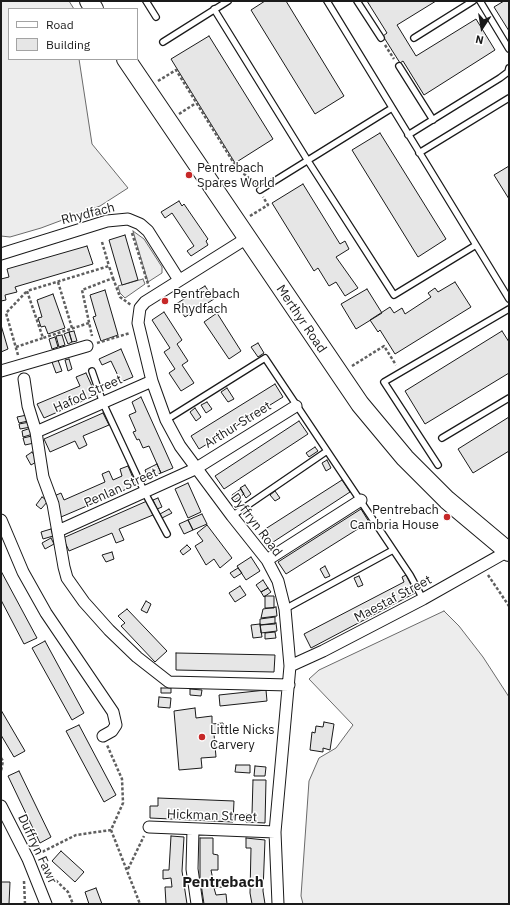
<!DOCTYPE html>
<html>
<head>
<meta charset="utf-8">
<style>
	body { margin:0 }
	#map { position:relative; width:510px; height:905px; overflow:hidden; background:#fff; font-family:"IBM Plex Sans",sans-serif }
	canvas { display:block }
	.frame { position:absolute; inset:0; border:2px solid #1a1a1a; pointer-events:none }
	.legend { position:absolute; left:8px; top:8px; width:130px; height:52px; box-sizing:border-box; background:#fff; border:1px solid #a3a3a3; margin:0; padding:5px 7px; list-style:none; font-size:12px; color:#1a1a1a }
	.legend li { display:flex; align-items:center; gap:8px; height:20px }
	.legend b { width:20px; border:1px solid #a3a3a3 }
	.north { position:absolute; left:462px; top:8px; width:40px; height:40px; -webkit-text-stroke:3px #fff; paint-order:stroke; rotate:192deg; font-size:11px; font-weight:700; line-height:16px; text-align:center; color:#1a1a1a }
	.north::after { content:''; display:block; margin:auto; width:14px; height:18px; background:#1a1a1a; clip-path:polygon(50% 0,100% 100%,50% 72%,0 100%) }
</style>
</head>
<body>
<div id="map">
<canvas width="510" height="905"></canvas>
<div class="frame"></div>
<ul class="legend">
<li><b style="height:5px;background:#fff"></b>Road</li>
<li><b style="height:11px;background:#e6e6e6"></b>Building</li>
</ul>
<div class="north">N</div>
</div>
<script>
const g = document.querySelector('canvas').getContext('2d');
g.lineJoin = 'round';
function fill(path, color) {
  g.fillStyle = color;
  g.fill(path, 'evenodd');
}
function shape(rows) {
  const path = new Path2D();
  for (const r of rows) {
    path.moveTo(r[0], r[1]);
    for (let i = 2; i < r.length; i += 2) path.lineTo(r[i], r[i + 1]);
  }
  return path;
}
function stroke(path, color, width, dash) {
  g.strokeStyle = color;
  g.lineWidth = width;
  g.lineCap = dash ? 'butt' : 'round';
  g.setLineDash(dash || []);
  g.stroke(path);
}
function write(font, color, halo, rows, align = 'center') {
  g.font = font + ' "IBM Plex Sans",sans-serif';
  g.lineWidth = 3;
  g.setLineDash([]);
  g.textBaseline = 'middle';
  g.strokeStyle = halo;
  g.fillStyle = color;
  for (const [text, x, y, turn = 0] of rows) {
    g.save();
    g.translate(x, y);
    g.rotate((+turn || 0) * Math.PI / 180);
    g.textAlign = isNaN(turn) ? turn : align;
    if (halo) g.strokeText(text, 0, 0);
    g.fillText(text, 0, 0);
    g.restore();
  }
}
const built = shape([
	[1,1,69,1,74,9,9,9,9,59,79,59,92,144,128,188,100,206,41,228,10,237,1,236,1,1],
	[133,231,144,239,162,267,162,273,148,282,133,231],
	[143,279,145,284,125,298,120,293,118,286,143,279],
	[444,611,459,626,483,657,509,697,509,904,303,904,301,896,309,781,319,758,336,748,353,725,309,679,319,670,444,611]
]);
const building = shape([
	[265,1,286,1,344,96,315,114,251,10,265,1],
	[367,1,436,1,397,25,416,56,476,19,495,50,424,95,403,61,400,63,383,36,387,33,367,1],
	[504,1,509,1,509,31,494,7,504,1],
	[209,36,273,139,235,163,171,59,209,36],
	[380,133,446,239,418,257,352,150,380,133],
	[509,166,509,199,494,175,509,166],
	[303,184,340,244,345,241,349,249,336,257,358,288,345,296,336,282,329,286,318,268,314,271,272,203,303,184],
	[179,201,182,206,184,204,208,239,206,241,208,245,191,256,187,251,194,246,172,213,165,218,161,212,179,201],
	[125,235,138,280,122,285,109,240,125,235],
	[87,246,93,264,15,287,17,292,5,295,6,300,1,301,1,279,9,277,7,269,87,246],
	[455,282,471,307,395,354,380,330,378,332,370,320,390,307,394,313,402,308,405,314,431,297,428,293,435,288,438,292,455,282],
	[205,286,214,299,185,317,176,304,205,286],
	[367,289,382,313,356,329,341,304,367,289],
	[105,290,118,335,101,341,93,317,96,316,90,295,105,290],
	[53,294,65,328,48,334,45,326,41,327,38,318,42,317,37,300,53,294],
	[164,312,182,340,177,344,188,361,182,365,194,383,181,391,169,373,175,369,164,352,170,348,152,320,164,312],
	[217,313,241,351,229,359,204,322,217,313],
	[1,325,8,349,1,352,1,325],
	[74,331,77,341,72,342,69,332,74,331],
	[502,331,509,342,509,373,425,424,405,391,502,331],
	[69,332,72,342,68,344,64,334,69,332],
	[62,335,65,345,59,347,56,336,62,335],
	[55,337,58,347,52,349,49,339,55,337],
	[258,343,264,353,258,357,251,347,258,343],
	[121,349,133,377,121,382,111,361,102,365,99,359,121,349],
	[69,359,72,369,68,371,65,360,69,359],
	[58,360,62,371,56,373,52,362,58,360],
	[86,373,96,395,44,418,37,404,80,386,76,377,86,373],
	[275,384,283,397,199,449,191,436,275,384],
	[227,388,234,399,228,402,221,392,227,388],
	[141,397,173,468,161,473,149,446,143,448,139,439,137,440,133,432,136,431,129,415,136,412,132,402,141,397],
	[207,402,212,409,206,413,201,405,207,402],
	[195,408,201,417,196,421,190,412,195,408],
	[103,413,109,425,83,436,87,445,79,449,75,441,50,452,44,439,103,413],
	[27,415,28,421,19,423,17,417,27,415],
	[509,417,509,451,473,473,458,449,509,417],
	[299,421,308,434,224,489,215,476,299,421],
	[30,422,31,427,20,429,19,424,30,422],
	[31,428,33,434,23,437,22,431,31,428],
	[32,436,34,443,25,445,23,438,32,436],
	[315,447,318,451,309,457,306,453,315,447],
	[32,452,38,461,31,465,26,456,32,452],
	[327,460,331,468,326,471,322,463,327,460],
	[157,464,161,473,156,475,154,471,147,475,145,470,157,464],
	[128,466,136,485,61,517,52,497,61,493,64,500,105,482,102,474,109,471,113,480,122,476,120,469,128,466],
	[342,480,350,492,267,546,259,533,342,480],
	[188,483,201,512,188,518,175,489,188,483],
	[245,485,251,494,246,498,240,488,245,485],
	[241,489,244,494,235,500,232,495,241,489],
	[275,491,280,498,275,501,270,495,275,491],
	[42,497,48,501,41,509,36,505,42,497],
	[158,498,162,507,157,509,153,500,158,498],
	[147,501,153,515,119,529,124,540,116,543,112,533,69,551,63,538,147,501],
	[169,509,172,513,162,518,160,514,169,509],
	[361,509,369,522,286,574,278,562,361,509],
	[202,514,207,524,193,530,188,520,202,514],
	[188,520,193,530,184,534,179,524,188,520],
	[207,525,232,558,220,568,214,559,206,565,195,546,203,541,197,533,207,525],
	[51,529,53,536,43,539,41,532,51,529],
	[51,538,54,544,45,549,42,543,51,538],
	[187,545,191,549,183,555,180,551,187,545],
	[112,552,114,559,106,562,102,555,112,552],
	[251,557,260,571,246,580,237,566,251,557],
	[325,566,330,576,325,578,320,569,325,566],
	[238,568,242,573,234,578,230,573,238,568],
	[1,571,37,638,24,644,1,600,1,571],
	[406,575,415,593,311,648,304,634,404,582,402,577,406,575],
	[359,576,363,585,358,587,354,578,359,576],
	[263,580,268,588,261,592,256,585,263,580],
	[240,586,246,595,235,602,229,593,240,586],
	[268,588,271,592,264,597,261,592,268,588],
	[265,596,274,596,274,608,265,608,265,596],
	[146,601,151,604,147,613,141,610,146,601],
	[276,607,277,616,261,618,263,609,276,607],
	[127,609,167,651,155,662,121,626,125,623,118,616,127,609],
	[275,617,275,624,260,625,260,619,275,617],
	[276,623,277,631,261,633,260,625,276,623],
	[260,624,262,637,253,638,251,625,260,624],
	[275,632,276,638,265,639,265,633,275,632],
	[45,641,84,713,72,720,32,648,45,641],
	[176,653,275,655,274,672,176,670,176,653],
	[161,688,171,688,171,693,161,693,161,688],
	[190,689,202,690,201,696,190,695,190,689],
	[266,690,267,701,220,706,219,695,266,690],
	[159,697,171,698,170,708,158,707,159,697],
	[195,708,196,718,212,716,212,724,223,723,224,733,214,734,216,757,201,758,202,768,179,770,174,711,195,708],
	[1,710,25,751,14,757,1,735,1,710],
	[324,722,334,724,330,750,323,748,323,752,310,750,312,732,315,733,316,726,323,727,324,722],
	[79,725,116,795,104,802,66,731,79,725],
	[236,765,250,765,250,773,235,772,236,765],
	[255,766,266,767,265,776,254,776,255,766],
	[19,771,51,837,40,843,8,776,19,771],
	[253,780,266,780,265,823,246,822,246,814,252,814,253,780],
	[158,798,234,801,233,822,150,818,150,806,158,806,158,798],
	[171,836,184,837,182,871,187,904,166,904,165,887,172,887,171,878,163,879,163,870,169,870,171,836],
	[200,838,213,838,213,854,218,855,218,870,211,870,213,880,221,879,222,887,214,888,216,895,226,894,227,904,204,904,200,877,200,838],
	[246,838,265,840,263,891,265,904,252,904,250,893,251,848,246,848,246,838],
	[61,851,84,872,75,882,52,861,61,851],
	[1,882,10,882,9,904,1,904,1,882],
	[96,888,102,904,89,904,85,892,96,888]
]);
const path = shape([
	[385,45,394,59],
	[158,81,176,70,237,168,256,184],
	[179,114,196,103],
	[250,216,268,205,263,197],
	[132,233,149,287],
	[102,242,109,266],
	[113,278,120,297,131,305],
	[58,282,72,328],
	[89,323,43,338,27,291,109,266,113,278,82,290,92,336],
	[97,343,130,333],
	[16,347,43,338],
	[18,355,6,313,27,291],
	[352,366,384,346,396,365],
	[488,575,509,606],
	[1,758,3,761,1,771],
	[111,830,140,904],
	[38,854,76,835,111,830,123,803,122,779,107,745],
	[128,869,144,836],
	[45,870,68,892,73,904],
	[24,881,25,904]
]);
const lane = shape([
	[146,1,156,17],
	[327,1,509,299],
	[357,1,381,38],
	[480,1,509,49],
	[214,9,308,161,394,295,476,245],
	[414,38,473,1],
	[163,42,228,1],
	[399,66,433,120],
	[408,135,500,78,508,72,509,68],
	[419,153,509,98],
	[260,190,392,108],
	[92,371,103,403,145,493,167,534],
	[166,420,265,358,410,575,423,599],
	[442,438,509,398],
	[438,465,384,382,509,309],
	[232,516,327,451],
	[285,609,393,550]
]);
const street = shape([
	[247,238,145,302,140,308,138,323,152,381,166,420,180,446,232,516,267,560,278,581,285,609,290,666,275,832,278,904],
	[1,254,107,221,128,219,140,224,148,231,179,280],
	[1,371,87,346],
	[24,379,28,406,36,432,43,477,53,504,64,567,67,578,84,602,109,630,137,657,169,682,289,685],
	[36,432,152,381],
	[1,520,23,572,46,613,113,712,116,725,112,731,103,736],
	[58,531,195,469,296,406],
	[267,560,361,500],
	[290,666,323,651,423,599,508,551],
	[1,806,28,859,46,904],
	[149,827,275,832],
	[193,829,192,869,197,904]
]);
const primary = shape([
	[89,1,94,9],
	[126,59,360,404,405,458,447,500,509,552]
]);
const markers = [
	[189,175,4,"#c62828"],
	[165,301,4,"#c62828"],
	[447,517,4,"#c62828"],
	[202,737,4,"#c62828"]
];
const poiNames = [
	["Pentrebach",197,168],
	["Spares World",197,183],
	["Pentrebach",173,294],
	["Rhydfach",173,309],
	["Pentrebach",439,510,"right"],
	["Cambria House",439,525,"right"],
	["Little Nicks",210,730],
	["Carvery",210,745]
];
const streetNames = [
	["Rhydfach",88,214,-14],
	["Merthyr Road",301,319,56],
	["Hafod Street",88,394,-24],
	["Arthur Street",238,425,-32],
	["Penlan Street",121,488,-24],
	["Dyffryn Road",256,525,53],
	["Maestaf Street",393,599,-28],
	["Hickman Street",212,816,2],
	["Duffryn Fawr",37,849,65]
];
const quarterNames = [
	["Pentrebach",223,883]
];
fill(built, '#ededed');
stroke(built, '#6a6a6a', 1);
fill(building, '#e6e6e6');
stroke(building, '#1a1a1a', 1);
stroke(lane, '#1a1a1a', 8);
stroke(street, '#1a1a1a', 13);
stroke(primary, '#1a1a1a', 20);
stroke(path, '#5f5f5f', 2.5, [3, 2]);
stroke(lane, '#fff', 5.5);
stroke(street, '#fff', 11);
stroke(primary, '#fff', 18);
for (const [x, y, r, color] of markers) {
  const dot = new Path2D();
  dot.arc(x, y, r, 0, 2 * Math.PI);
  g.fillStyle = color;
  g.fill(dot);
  stroke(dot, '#fff', 1.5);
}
write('13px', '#1a1a1a', '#fff', poiNames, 'left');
write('13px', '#1a1a1a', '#fff', streetNames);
write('bold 15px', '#1a1a1a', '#fff', quarterNames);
</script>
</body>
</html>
